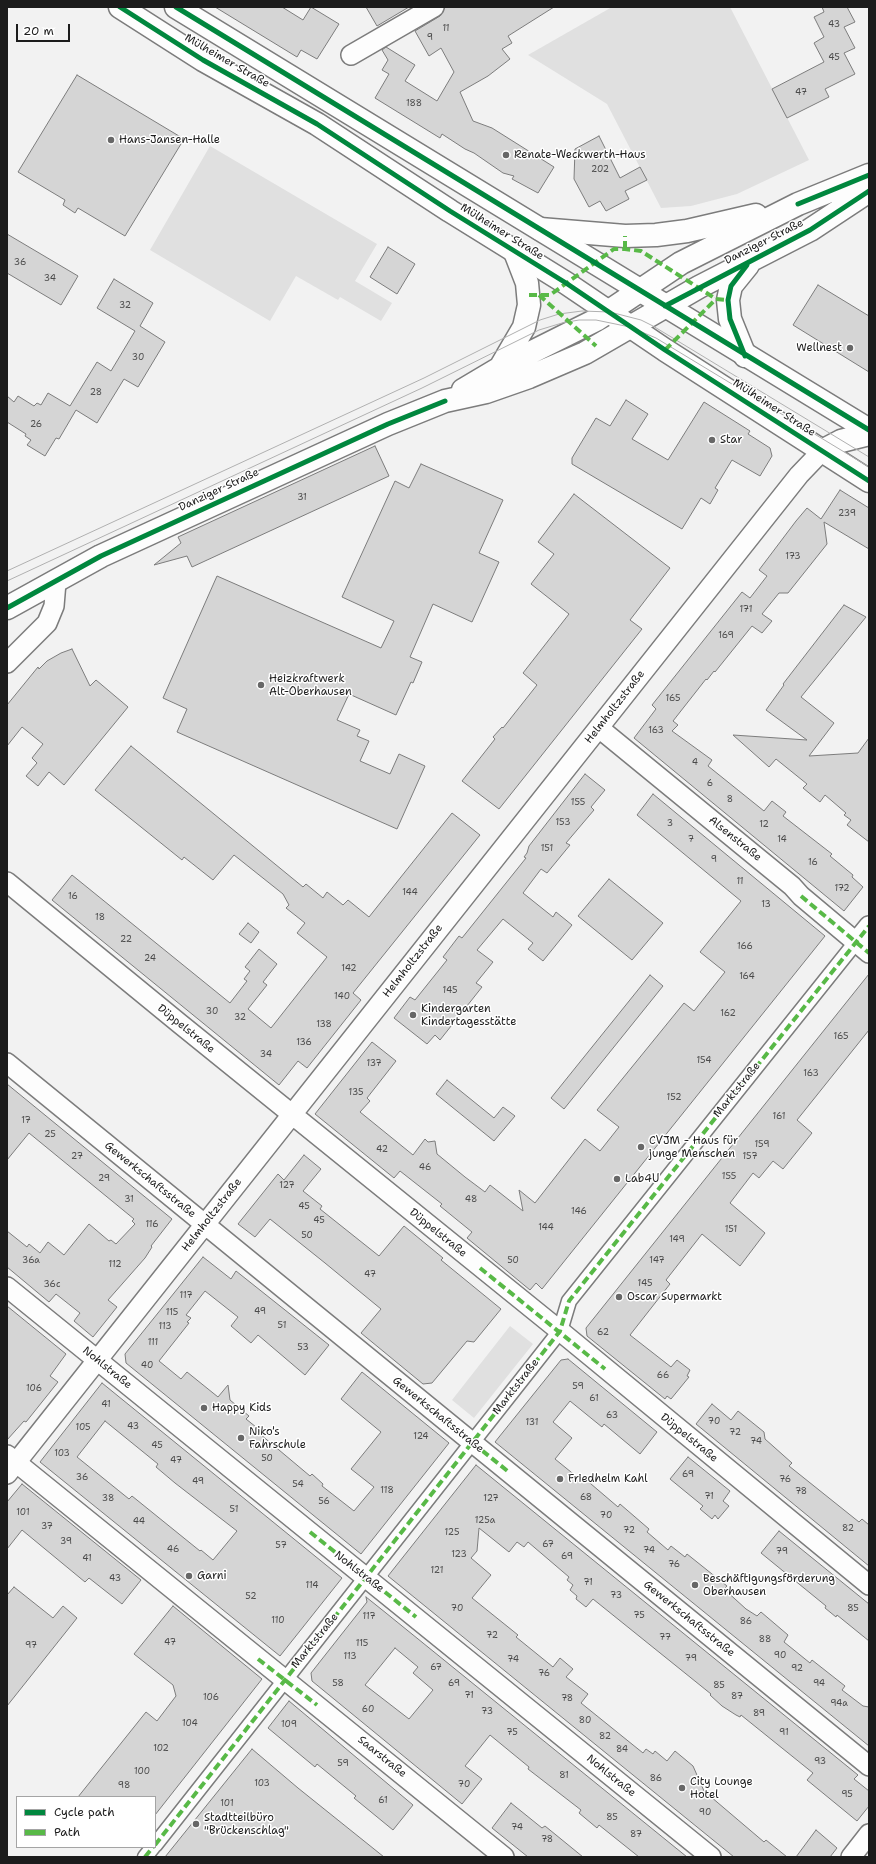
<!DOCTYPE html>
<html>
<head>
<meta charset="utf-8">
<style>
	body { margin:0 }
	#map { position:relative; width:876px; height:1864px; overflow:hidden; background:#f2f2f2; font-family:"Shantell Sans",sans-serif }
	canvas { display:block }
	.frame { position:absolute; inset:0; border:8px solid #1c1c1c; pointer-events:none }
	.legend { position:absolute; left:16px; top:1796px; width:140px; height:52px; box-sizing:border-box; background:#fff; border:1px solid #a4a4a4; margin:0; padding:5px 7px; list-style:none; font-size:12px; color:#1c1c1c }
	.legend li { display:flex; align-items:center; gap:8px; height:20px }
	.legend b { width:20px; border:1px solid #a4a4a4 }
	.scale { position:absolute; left:16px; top:24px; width:54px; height:18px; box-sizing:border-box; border:2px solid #1c1c1c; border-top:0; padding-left:5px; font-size:12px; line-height:14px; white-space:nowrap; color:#1c1c1c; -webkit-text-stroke:3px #fff; paint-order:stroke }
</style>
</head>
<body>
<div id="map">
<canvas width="876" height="1864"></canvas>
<div class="frame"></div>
<ul class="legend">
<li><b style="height:5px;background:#00873e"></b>Cycle path</li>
<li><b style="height:5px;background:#58b947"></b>Path</li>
</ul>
<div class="scale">20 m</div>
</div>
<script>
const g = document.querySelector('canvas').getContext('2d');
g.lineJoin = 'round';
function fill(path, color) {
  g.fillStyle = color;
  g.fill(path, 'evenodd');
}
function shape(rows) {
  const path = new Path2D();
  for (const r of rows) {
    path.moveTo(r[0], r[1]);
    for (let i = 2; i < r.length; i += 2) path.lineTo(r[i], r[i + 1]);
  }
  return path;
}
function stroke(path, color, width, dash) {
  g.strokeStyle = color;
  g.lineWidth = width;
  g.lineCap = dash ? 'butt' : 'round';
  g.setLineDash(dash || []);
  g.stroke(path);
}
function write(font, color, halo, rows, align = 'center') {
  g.font = font + ' "Shantell Sans",sans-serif';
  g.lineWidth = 3;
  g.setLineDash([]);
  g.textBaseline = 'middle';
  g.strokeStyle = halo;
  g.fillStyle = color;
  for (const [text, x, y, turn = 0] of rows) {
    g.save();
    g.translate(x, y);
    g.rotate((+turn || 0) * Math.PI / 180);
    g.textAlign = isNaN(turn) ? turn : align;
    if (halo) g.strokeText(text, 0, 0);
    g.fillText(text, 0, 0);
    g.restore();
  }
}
const green = shape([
	[612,7,730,7,809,160,737,194,691,206,661,208,607,104,528,55],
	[210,146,377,244,355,281,392,303,381,321,340,297,338,300,296,276,270,321,150,250],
	[510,1326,533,1344,474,1418,452,1400]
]);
const building = shape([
	[215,7,282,7,303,20,311,7,339,24,317,59,301,50,297,57,215,7],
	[366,7,409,7,377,26,366,7],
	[445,7,554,7,508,36,512,43,502,49,510,59,488,76,460,92,473,121,492,128,554,167,538,193,512,179,514,176,503,173,474,153,465,149,442,134,440,138,375,98,389,74,382,70,388,60,382,50,386,47,415,65,405,81,437,101,454,72,441,48,429,56,415,31,440,16,445,7],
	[822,7,847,7,855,22,844,27,855,48,844,53,855,74,825,89,829,97,787,118,772,89,824,62,814,43,824,37,814,17,824,12,822,7],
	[77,75,184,139,125,236,78,208,75,213,63,205,65,200,18,172,77,75],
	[599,136,620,178,640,167,647,180,625,191,629,199,606,211,600,201,589,207,574,179,575,149,599,136],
	[7,234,78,276,61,305,7,273,7,234],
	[388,247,415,264,397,294,370,277,388,247],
	[114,279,153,303,140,326,165,342,138,387,124,379,97,423,76,410,59,439,56,438,45,456,27,445,31,440,25,436,26,434,7,422,7,396,14,402,18,396,34,406,37,403,41,405,48,393,70,406,97,362,111,371,135,331,97,308,114,279],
	[818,285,869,316,869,372,793,325,818,285],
	[626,400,648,414,632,439,668,460,704,402,750,431,748,434,770,448,772,456,760,476,732,460,715,488,718,490,710,504,701,498,682,529,572,464,572,458,596,418,610,426,626,400],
	[375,446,389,476,192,567,187,556,154,565,181,543,178,537,375,446],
	[421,464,503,500,479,553,499,562,472,622,433,604,410,657,422,662,413,683,411,682,396,715,349,694,337,720,360,730,357,736,369,741,360,761,390,774,399,754,425,766,397,829,177,732,187,709,163,698,217,576,381,648,394,621,342,597,395,481,409,488,421,464],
	[840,490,869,508,869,549,824,522,827,544,788,593,779,593,762,614,772,621,762,633,752,626,715,672,714,671,707,680,706,679,673,721,678,725,672,731,712,760,708,766,764,811,772,801,786,812,783,816,832,854,830,856,853,875,852,877,863,887,844,911,634,738,656,709,652,705,742,592,750,598,767,576,759,570,796,521,807,508,821,519,840,490],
	[574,494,670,568,630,620,642,629,499,809,462,781,495,739,493,737,502,727,503,728,537,685,523,673,569,614,531,584,554,554,538,542,574,494],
	[844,605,866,617,801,697,834,723,809,756,858,753,869,738,869,842,847,825,851,820,844,815,846,813,825,795,820,802,803,788,807,784,776,759,769,767,733,735,807,740,766,710,784,685,783,684,844,605],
	[72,649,90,686,96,680,128,707,64,785,49,772,38,786,26,776,37,763,32,758,43,744,22,727,7,746,7,705,38,667,39,669,47,661,61,653,72,649],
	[131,746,303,887,306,884,323,898,327,892,343,905,348,900,369,917,452,813,480,835,353,993,361,1000,307,1068,298,1061,279,1085,52,900,72,875,230,1003,247,981,244,979,250,971,245,967,259,949,277,964,263,982,267,985,248,1009,271,1028,327,957,297,933,305,923,286,908,289,905,283,894,234,855,213,880,184,857,182,860,95,790,131,746],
	[585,774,605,790,591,807,594,810,566,843,570,845,547,873,541,869,523,893,553,917,556,912,572,925,543,961,528,949,533,943,503,919,477,950,493,962,476,983,482,987,440,1040,435,1035,427,1044,394,1018,410,997,415,1000,447,960,443,957,459,936,462,938,526,858,524,857,527,853,529,846,585,774],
	[653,794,825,936,542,1289,536,1283,530,1290,467,1238,472,1232,440,1206,442,1204,400,1171,394,1178,315,1114,372,1042,396,1061,367,1098,370,1101,360,1112,413,1155,425,1139,428,1142,435,1141,437,1154,465,1177,485,1192,490,1185,523,1211,519,1190,535,1203,585,1139,600,1151,619,1127,597,1110,684,1003,694,1011,725,972,700,952,741,901,637,815,653,794],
	[609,879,663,923,632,960,578,916,609,879],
	[248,923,259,932,251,943,239,934,248,923],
	[869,974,869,1030,797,1120,812,1133,783,1169,773,1161,759,1178,753,1173,730,1203,765,1233,740,1266,702,1234,666,1280,670,1284,630,1335,671,1367,677,1360,690,1370,687,1376,689,1377,671,1399,667,1396,665,1399,587,1336,586,1328,869,974],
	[650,975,663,986,564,1109,551,1098,650,975],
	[447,1080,494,1118,503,1107,515,1116,494,1141,436,1094,447,1080],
	[7,1084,172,1219,151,1246,152,1247,145,1258,108,1300,117,1307,93,1337,74,1321,80,1313,56,1294,49,1302,7,1267,7,1231,27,1247,29,1244,40,1253,48,1242,64,1255,89,1224,109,1241,111,1240,116,1244,135,1224,132,1221,134,1219,29,1133,7,1160,7,1084],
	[304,1155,321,1169,303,1191,322,1206,320,1209,379,1256,404,1226,443,1258,441,1260,501,1309,474,1342,467,1341,432,1383,423,1384,361,1333,381,1309,325,1263,270,1219,255,1237,238,1224,278,1174,284,1180,304,1155],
	[203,1257,231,1279,236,1271,329,1345,305,1375,258,1335,251,1343,231,1326,238,1317,205,1291,186,1315,191,1318,187,1322,189,1323,159,1361,181,1379,187,1372,218,1397,228,1385,230,1400,249,1416,246,1419,256,1427,254,1429,310,1476,312,1474,323,1484,322,1486,354,1511,374,1487,351,1469,381,1432,341,1399,362,1372,449,1443,361,1554,126,1363,125,1354,203,1257],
	[7,1306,66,1354,50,1376,58,1382,26,1422,24,1421,7,1440,7,1306],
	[568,1359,657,1432,640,1454,604,1424,602,1427,570,1401,553,1422,572,1438,555,1459,582,1481,584,1478,618,1507,620,1504,649,1529,647,1532,668,1550,671,1546,685,1557,687,1554,727,1586,724,1589,746,1609,757,1616,761,1612,788,1635,784,1642,810,1663,812,1660,845,1686,842,1690,863,1706,869,1707,869,1746,495,1442,561,1360,568,1359],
	[102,1383,342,1578,280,1656,40,1462,102,1383],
	[105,1421,158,1464,156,1467,175,1483,237,1531,213,1560,201,1550,200,1551,132,1496,129,1499,77,1457,105,1421],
	[712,1404,731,1420,738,1411,764,1432,765,1439,792,1463,789,1466,859,1522,862,1519,869,1525,869,1566,696,1424,712,1404],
	[688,1457,730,1491,723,1501,729,1506,718,1519,715,1515,712,1519,700,1509,703,1506,670,1479,688,1457],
	[476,1465,858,1775,854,1779,869,1791,869,1806,857,1821,807,1780,813,1773,741,1715,740,1717,736,1715,722,1706,710,1695,711,1694,593,1599,586,1607,576,1599,577,1596,570,1590,573,1585,567,1580,569,1577,528,1542,524,1547,517,1542,509,1552,479,1528,477,1551,471,1558,491,1575,472,1598,518,1635,516,1637,553,1667,560,1658,573,1669,566,1677,588,1694,581,1703,643,1753,646,1749,653,1754,655,1751,667,1761,675,1751,693,1766,704,1791,764,1842,766,1840,787,1857,734,1857,388,1576,476,1465],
	[22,1484,141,1580,122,1604,89,1578,85,1582,22,1530,7,1549,7,1502,22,1484],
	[779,1531,869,1604,869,1641,837,1615,836,1617,825,1608,826,1606,761,1553,779,1531],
	[14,1587,53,1618,63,1606,77,1618,7,1706,7,1595,14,1587],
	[366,1597,386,1613,687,1857,639,1857,599,1825,597,1828,579,1813,581,1810,528,1769,529,1767,490,1735,465,1766,482,1779,462,1804,312,1681,311,1673,367,1602,366,1597],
	[395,1648,418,1667,413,1673,433,1690,409,1719,365,1685,395,1648],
	[173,1606,262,1679,155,1815,155,1797,78,1797,146,1712,157,1721,176,1696,173,1685,134,1654,173,1606],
	[289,1701,413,1805,393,1830,354,1798,356,1796,317,1764,315,1767,268,1728,289,1701],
	[252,1749,298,1788,384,1857,165,1857,252,1749],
	[511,1803,542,1828,545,1826,583,1857,528,1857,492,1828,511,1803],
	[816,1830,837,1848,830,1857,796,1857,816,1830]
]);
const pedestrian = shape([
	[155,1845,560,1331,569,1301,856,942],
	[145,1857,153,1847]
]);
const minor = shape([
	[351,55,434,7],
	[7,663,47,623,54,606,56,582],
	[599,728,792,886,801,896,869,953],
	[7,882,179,1023,560,1331,869,1585],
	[856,942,869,926],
	[7,1063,869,1766],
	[7,1287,711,1857],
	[7,1455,504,1857],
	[7,1474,799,475,822,451],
	[851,1857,869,1834]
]);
const secondary = shape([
	[540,229,625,236,656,235,687,231,756,215],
	[745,356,730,319,728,300,731,286,748,265],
	[500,368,524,327,529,305,527,283,515,252],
	[463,390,500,368,596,320,681,263,798,204,869,175],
	[7,608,101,556,388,424,445,401,486,392,529,377,585,353,699,287,810,230,869,191]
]);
const primary = shape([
	[120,7,203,60,317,124,450,211,566,283,665,350,869,481],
	[176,7,869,430],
	[822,451,841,441,869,434]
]);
const tram = shape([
	[7,571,424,378,540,320,559,314,582,311,610,312,641,320,653,326,869,457],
	[7,581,422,388,539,330,562,323,579,320,596,320,630,327,656,338,869,467]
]);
const quiet = shape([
	[625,249,625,236],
	[529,295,550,295,614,249,625,249,641,251,716,299,728,300],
	[539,295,596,346],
	[665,350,716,299],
	[801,896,869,953],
	[480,1268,605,1369],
	[398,1383,510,1473],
	[310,1532,416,1617],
	[258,1659,317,1705],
	[155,1845,560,1331,569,1301,869,926],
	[145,1857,153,1847]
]);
const cycleway = shape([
	[120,7,203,60,317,124,450,211,566,283,665,350,869,481],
	[176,7,869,430],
	[798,204,869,175],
	[665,306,810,230,869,191],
	[745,356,730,319,728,300,731,286,747,265],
	[7,608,101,556,388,424,445,401]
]);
const markers = [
	[111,140,4,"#676767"],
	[506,155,4,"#676767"],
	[850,348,4,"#676767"],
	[712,440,4,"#676767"],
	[261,685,4,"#676767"],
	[413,1015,4,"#676767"],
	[641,1147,4,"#676767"],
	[617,1179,4,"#676767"],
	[619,1297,4,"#676767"],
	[204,1408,4,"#676767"],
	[241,1438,4,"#676767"],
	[560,1479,4,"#676767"],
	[189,1576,4,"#676767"],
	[695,1585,4,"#676767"],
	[682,1788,4,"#676767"],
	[196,1824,4,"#676767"]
];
const numberNames = [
	["43",834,25],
	["11",446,29],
	["9",430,38],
	["45",834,58],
	["47",801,93],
	["188",414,104],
	["202",600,170],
	["36",20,263],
	["34",50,279],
	["32",125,306],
	["30",138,358],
	["28",96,393],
	["26",36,425],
	["31",302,498],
	["239",847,514],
	["173",793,557],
	["171",746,610],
	["169",726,636],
	["165",673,699],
	["163",656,731],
	["4",695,763],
	["6",710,784],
	["8",730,800],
	["155",578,803],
	["153",563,823],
	["3",670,824],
	["12",764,825],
	["7",691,840],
	["14",782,840],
	["151",547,849],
	["9",714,860],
	["16",813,863],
	["11",740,882],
	["172",842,889],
	["144",410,893],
	["16",73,897],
	["13",766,905],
	["18",100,918],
	["22",126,940],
	["166",745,947],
	["24",150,959],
	["142",349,969],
	["164",747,977],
	["145",450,991],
	["140",342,997],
	["30",212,1012],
	["162",728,1014],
	["32",240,1018],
	["138",324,1025],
	["165",841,1037],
	["136",304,1043],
	["34",266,1055],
	["154",704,1061],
	["137",374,1064],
	["163",811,1074],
	["135",356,1093],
	["152",674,1098],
	["161",779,1117],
	["17",26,1121],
	["25",50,1135],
	["159",762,1145],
	["42",382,1150],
	["27",77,1157],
	["157",750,1157],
	["46",425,1168],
	["155",729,1177],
	["29",104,1179],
	["127",287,1186],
	["31",129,1200],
	["48",471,1200],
	["45",304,1207],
	["146",579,1212],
	["45",319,1221],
	["116",152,1225],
	["144",546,1228],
	["151",731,1230],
	["50",307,1236],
	["149",677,1240],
	["36a",31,1261],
	["50",513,1261],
	["147",657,1261],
	["112",115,1265],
	["47",370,1275],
	["145",645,1284],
	["36c",52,1285],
	["117",186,1296],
	["49",260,1312],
	["115",172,1313],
	["51",282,1326],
	["113",165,1327],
	["62",603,1333],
	["111",153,1343],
	["53",303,1348],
	["40",147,1366],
	["66",663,1376],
	["59",578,1387],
	["106",34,1389],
	["61",594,1399],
	["41",106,1405],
	["63",612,1416],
	["70",714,1422],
	["131",532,1423],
	["43",133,1427],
	["105",83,1428],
	["72",735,1433],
	["124",421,1437],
	["74",756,1442],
	["45",157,1446],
	["103",62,1454],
	["50",267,1459],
	["47",176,1461],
	["69",688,1475],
	["36",82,1478],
	["76",785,1480],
	["49",198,1482],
	["54",298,1485],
	["118",387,1491],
	["78",801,1492],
	["71",709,1497],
	["68",586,1498],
	["38",108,1499],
	["127",491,1499],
	["56",324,1502],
	["51",234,1510],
	["101",23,1513],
	["70",606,1516],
	["125a",485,1521],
	["44",139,1522],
	["37",47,1527],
	["82",848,1529],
	["72",629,1531],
	["125",452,1533],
	["39",66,1542],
	["67",548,1545],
	["57",281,1546],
	["46",173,1550],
	["74",649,1551],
	["79",782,1552],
	["123",459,1555],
	["69",567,1557],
	["41",87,1559],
	["76",674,1565],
	["121",437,1571],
	["43",115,1579],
	["71",588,1583],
	["114",312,1586],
	["73",616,1596],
	["52",251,1597],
	["70",457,1609],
	["85",853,1609],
	["75",639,1616],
	["117",369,1617],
	["110",278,1621],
	["86",746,1622],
	["72",492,1636],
	["77",665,1638],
	["88",765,1640],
	["47",170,1643],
	["115",362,1644],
	["97",31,1646],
	["90",780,1656],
	["113",350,1657],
	["79",691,1659],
	["74",513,1660],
	["67",436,1668],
	["92",797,1669],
	["76",544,1674],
	["58",338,1684],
	["69",454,1684],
	["94",819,1684],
	["85",719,1686],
	["71",469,1696],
	["87",737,1697],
	["106",211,1698],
	["78",567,1699],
	["94a",839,1704],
	["60",368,1710],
	["73",487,1712],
	["89",759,1714],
	["80",585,1721],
	["104",190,1724],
	["109",289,1725],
	["75",512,1733],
	["91",784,1733],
	["82",605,1737],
	["102",161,1749],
	["84",622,1750],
	["93",820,1762],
	["59",343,1764],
	["100",142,1772],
	["81",564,1776],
	["86",656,1779],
	["103",262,1784],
	["70",464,1785],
	["98",124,1786],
	["95",847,1795],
	["61",383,1801],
	["101",227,1804],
	["90",705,1813],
	["85",612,1818],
	["74",517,1828],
	["87",636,1835],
	["78",547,1840]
];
const streetNames = [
	["Mülheimer Straße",227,61,30],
	["Mülheimer Straße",502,232,32],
	["Danziger Straße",764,242,-27],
	["Mülheimer Straße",774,408,33],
	["Danziger Straße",219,490,-25],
	["Helmholtzstraße",615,707,-52],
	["Alsenstraße",735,839,39],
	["Helmholtzstraße",413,961,-52],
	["Düppelstraße",186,1029,39],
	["Marktstraße",737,1090,-51],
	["Gewerkschaftsstraße",150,1180,39],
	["Helmholtzstraße",212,1215,-52],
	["Düppelstraße",438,1233,39],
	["Nohlstraße",107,1368,39],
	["Marktstraße",516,1387,-52],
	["Gewerkschaftsstraße",438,1415,39],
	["Düppelstraße",689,1438,39],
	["Nohlstraße",359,1572,38],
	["Gewerkschaftsstraße",689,1619,39],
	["Marktstraße",315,1641,-51],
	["Saarstraße",382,1757,39],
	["Nohlstraße",611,1776,39]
];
const poiNames = [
	["Hans-Jansen-Halle",119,140],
	["Renate-Weckwerth-Haus",514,155],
	["Wellnest",842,348,"right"],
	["Star",720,440],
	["Heizkraftwerk",269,679],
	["Alt-Oberhausen",269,692],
	["Kindergarten",421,1009],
	["Kindertagesstätte",421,1022],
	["CVJM - Haus für",649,1141],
	["junge Menschen",649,1154],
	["Lab4U",625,1179],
	["Oscar Supermarkt",627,1297],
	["Happy Kids",212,1408],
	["Niko's",249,1432],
	["Fahrschule",249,1445],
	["Friedhelm Kahl",568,1479],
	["Garni",197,1576],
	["Beschäftigungsförderung",703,1579],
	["Oberhausen",703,1592],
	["City Lounge",690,1782],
	["Hotel",690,1795],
	["Stadtteilbüro",204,1818],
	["\"Brückenschlag\"",204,1831]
];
fill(green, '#e0e0e0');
fill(building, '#d5d5d5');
stroke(building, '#7c7c7c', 1);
stroke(pedestrian, '#7c7c7c', 17);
stroke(minor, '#7c7c7c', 22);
stroke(secondary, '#7c7c7c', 25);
stroke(primary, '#7c7c7c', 25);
stroke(pedestrian, '#fdfdfd', 14);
stroke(minor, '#fdfdfd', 19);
stroke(secondary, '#fdfdfd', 22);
stroke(primary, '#fdfdfd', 22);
stroke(tram, '#b0b0b0', 1);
stroke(quiet, '#58b947', 4, [8, 4]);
stroke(cycleway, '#00873e', 5);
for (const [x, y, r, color] of markers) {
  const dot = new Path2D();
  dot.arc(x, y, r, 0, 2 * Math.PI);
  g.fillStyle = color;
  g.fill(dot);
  stroke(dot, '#fff', 1.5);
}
write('9px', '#4a4a4a', null, numberNames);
write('11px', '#1c1c1c', '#fff', streetNames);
write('11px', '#1c1c1c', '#fff', poiNames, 'left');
</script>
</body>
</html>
